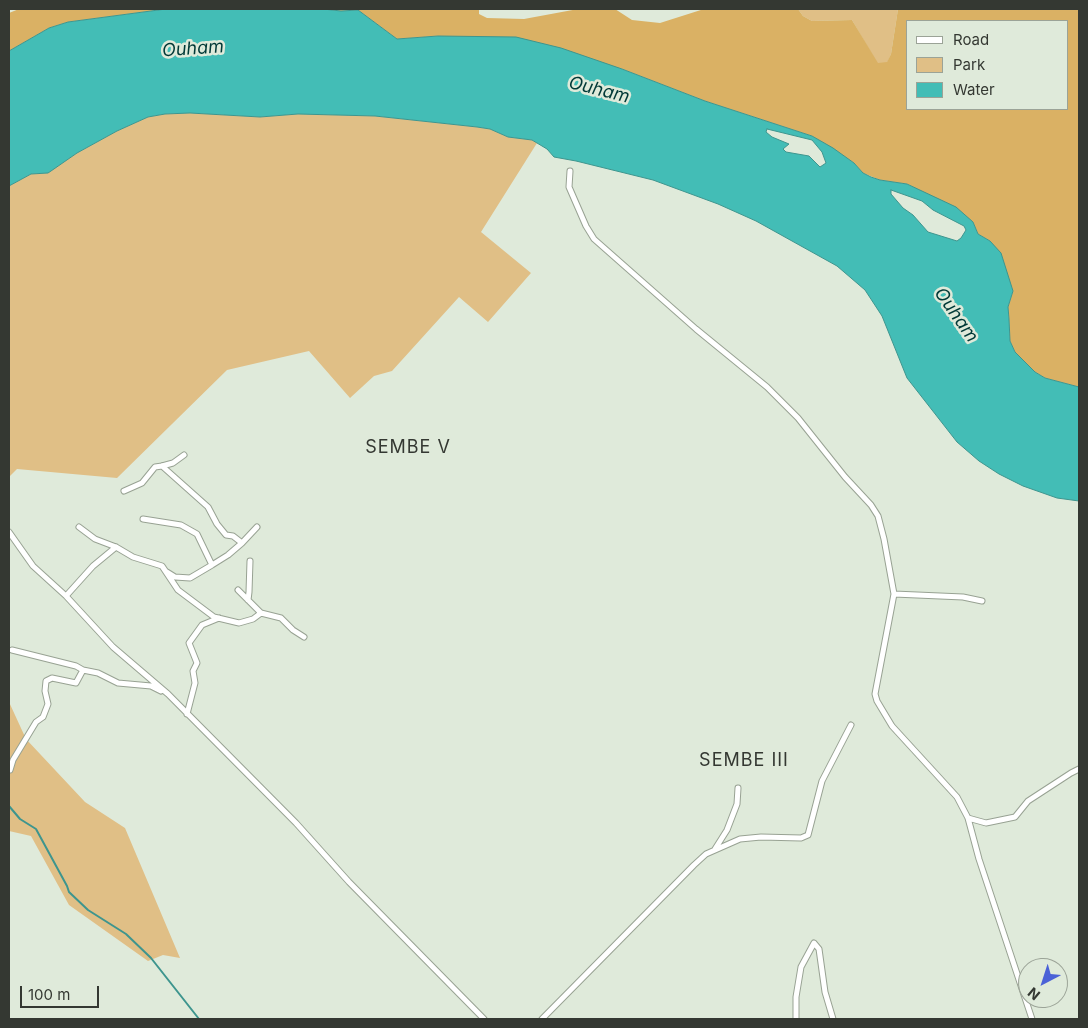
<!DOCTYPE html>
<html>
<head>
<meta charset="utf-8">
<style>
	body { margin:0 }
	#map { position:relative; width:1088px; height:1028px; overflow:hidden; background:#dfeada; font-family:Inter,sans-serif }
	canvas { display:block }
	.frame { position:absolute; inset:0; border:10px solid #343832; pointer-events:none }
	.legend { position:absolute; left:906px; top:20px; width:162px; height:90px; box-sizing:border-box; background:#dfeada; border:1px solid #9ba397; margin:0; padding:6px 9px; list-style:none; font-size:15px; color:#343832 }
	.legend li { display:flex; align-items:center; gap:10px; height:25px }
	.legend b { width:25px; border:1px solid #9ba397 }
	.north { position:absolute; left:1018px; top:958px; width:50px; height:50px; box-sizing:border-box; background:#dfeada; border:1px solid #9ba397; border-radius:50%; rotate:220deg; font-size:14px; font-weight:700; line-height:20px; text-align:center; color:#343832 }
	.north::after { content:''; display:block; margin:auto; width:18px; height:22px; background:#4b62d7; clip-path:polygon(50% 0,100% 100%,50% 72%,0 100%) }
	.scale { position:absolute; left:20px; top:986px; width:79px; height:22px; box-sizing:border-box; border:2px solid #343832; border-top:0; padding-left:6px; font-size:15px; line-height:18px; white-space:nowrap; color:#343832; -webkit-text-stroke:4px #dfeada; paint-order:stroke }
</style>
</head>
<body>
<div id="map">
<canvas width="1088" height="1028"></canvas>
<div class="frame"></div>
<ul class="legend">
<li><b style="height:6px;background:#fff"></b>Road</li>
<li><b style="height:14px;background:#e0bf86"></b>Park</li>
<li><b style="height:14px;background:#43bdb6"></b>Water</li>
</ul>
<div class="north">N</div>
<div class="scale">100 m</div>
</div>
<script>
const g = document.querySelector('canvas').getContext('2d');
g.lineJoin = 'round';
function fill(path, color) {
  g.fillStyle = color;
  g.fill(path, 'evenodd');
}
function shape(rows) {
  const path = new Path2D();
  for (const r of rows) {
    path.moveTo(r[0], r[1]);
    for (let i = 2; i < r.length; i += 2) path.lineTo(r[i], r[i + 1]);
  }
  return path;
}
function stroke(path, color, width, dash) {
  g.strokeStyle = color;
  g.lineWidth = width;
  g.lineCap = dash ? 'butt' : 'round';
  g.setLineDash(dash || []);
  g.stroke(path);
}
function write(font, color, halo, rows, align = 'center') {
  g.font = font + ' Inter,sans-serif';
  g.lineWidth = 5;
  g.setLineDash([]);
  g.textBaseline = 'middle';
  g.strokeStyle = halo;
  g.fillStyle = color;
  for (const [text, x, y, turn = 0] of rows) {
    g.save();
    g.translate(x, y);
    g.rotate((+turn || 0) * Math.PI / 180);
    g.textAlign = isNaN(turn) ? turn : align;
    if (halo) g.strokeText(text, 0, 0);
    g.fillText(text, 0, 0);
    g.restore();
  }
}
const green = shape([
	[798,9,898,9,891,54,887,63,877,63,852,20,812,21,803,16],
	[190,113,260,117,298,114,375,116,477,127,490,129,508,137,532,140,537,143,481,232,531,273,488,322,459,297,392,371,374,376,350,398,309,351,227,370,117,478,17,469,9,477,9,186,31,174,47,173,77,153,117,131,148,117,165,114],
	[9,702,26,739,85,802,125,828,180,958,163,955,148,961,69,905,31,836,9,831]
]);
const forest = shape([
	[19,9,166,9,68,22,49,28,9,51,9,13],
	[323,9,479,9,479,14,487,18,524,19,578,9,615,9,632,20,660,23,704,9,798,9,803,16,812,21,852,20,878,63,887,62,891,54,898,9,1079,9,1079,387,1045,378,1035,372,1015,352,1010,341,1009,319,1008,307,1013,291,990,241,978,234,973,222,907,184,880,180,863,173,854,163,812,136,705,101,622,69,438,36,397,39,358,10,341,11],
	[907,21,1067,21,1067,109,907,109]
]);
const water = shape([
	[166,9,323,9,341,11,358,10,397,39,438,36,516,37,561,48,622,69,705,101,812,136,833,148,854,163,863,173,871,177,880,180,907,184,956,207,973,222,978,234,990,241,1001,253,1013,291,1008,307,1009,319,1010,341,1015,352,1035,372,1045,378,1079,387,1079,501,1057,498,1023,486,999,474,979,461,957,442,907,378,882,316,865,290,837,266,756,221,718,204,653,180,576,161,554,157,547,149,532,140,508,137,490,129,477,127,375,116,298,114,260,117,190,113,165,114,148,117,117,131,77,153,51,171,48,173,31,174,9,186,9,51,49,28,68,22,166,9],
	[767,129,812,140,822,152,826,163,820,167,809,156,786,152,783,149,789,144,772,137,766,132,767,129],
	[891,190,922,201,933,210,964,226,966,230,961,238,957,241,928,232,913,215,903,208,891,194,891,190]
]);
const stream = shape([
	[9,806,20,819,36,829,67,886,69,892,88,910,126,934,151,958,199,1019]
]);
const street = shape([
	[570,171,569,187,586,226,594,239,696,329,767,387,798,418,845,477,871,505,878,516,884,539,894,594,875,694,877,701,892,726,957,797,968,818,979,859,1032,1019],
	[162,466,208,507,217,524,226,535,233,536,242,543],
	[124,491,142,483,155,467,162,466,173,463,184,455],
	[143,519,181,525,197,534,212,565,190,578,175,577,167,572],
	[79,527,95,539,116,547,133,557,162,566,178,590,214,617,239,623,253,619,261,613,281,618,293,630,304,637],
	[9,532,33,566,66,596,113,647,168,694,296,823,349,882,484,1019],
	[212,565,228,555,242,543,257,527],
	[238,590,261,613],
	[894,594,963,597,982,601],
	[66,596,93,566,116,547],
	[248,600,249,592,250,561],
	[12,650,76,666,83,670,98,673,118,683,151,686,161,691],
	[187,714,195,683,193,671,197,663,189,643,202,625,219,618],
	[10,770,13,760,36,722,43,717,48,704,45,691,46,681,52,678,76,683,83,670],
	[968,818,986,823,1015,817,1028,801,1071,773,1079,769],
	[715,849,727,830,737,804,738,788],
	[542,1019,694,865,706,854,740,839,761,837,801,838,808,835,822,781,851,725],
	[796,1019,796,997,801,967,814,943,819,949,825,992,833,1019]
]);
const waterNames = [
	["Ouham",193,49,-4],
	["Ouham",599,90,14],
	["Ouham",956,315,55]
];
const neighbourhoodNames = [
	["SEMBE V",408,448],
	["SEMBE III",744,761]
];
fill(green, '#e0bf86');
fill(forest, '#dab164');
fill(water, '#43bdb6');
stroke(water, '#3e958e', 1);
stroke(stream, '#3e958e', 2);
stroke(street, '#98a293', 7);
stroke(street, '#fff', 5);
write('italic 18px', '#003937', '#dfeada', waterNames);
g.letterSpacing = '1px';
write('18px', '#343832', '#dfeada', neighbourhoodNames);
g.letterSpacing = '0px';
</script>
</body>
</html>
